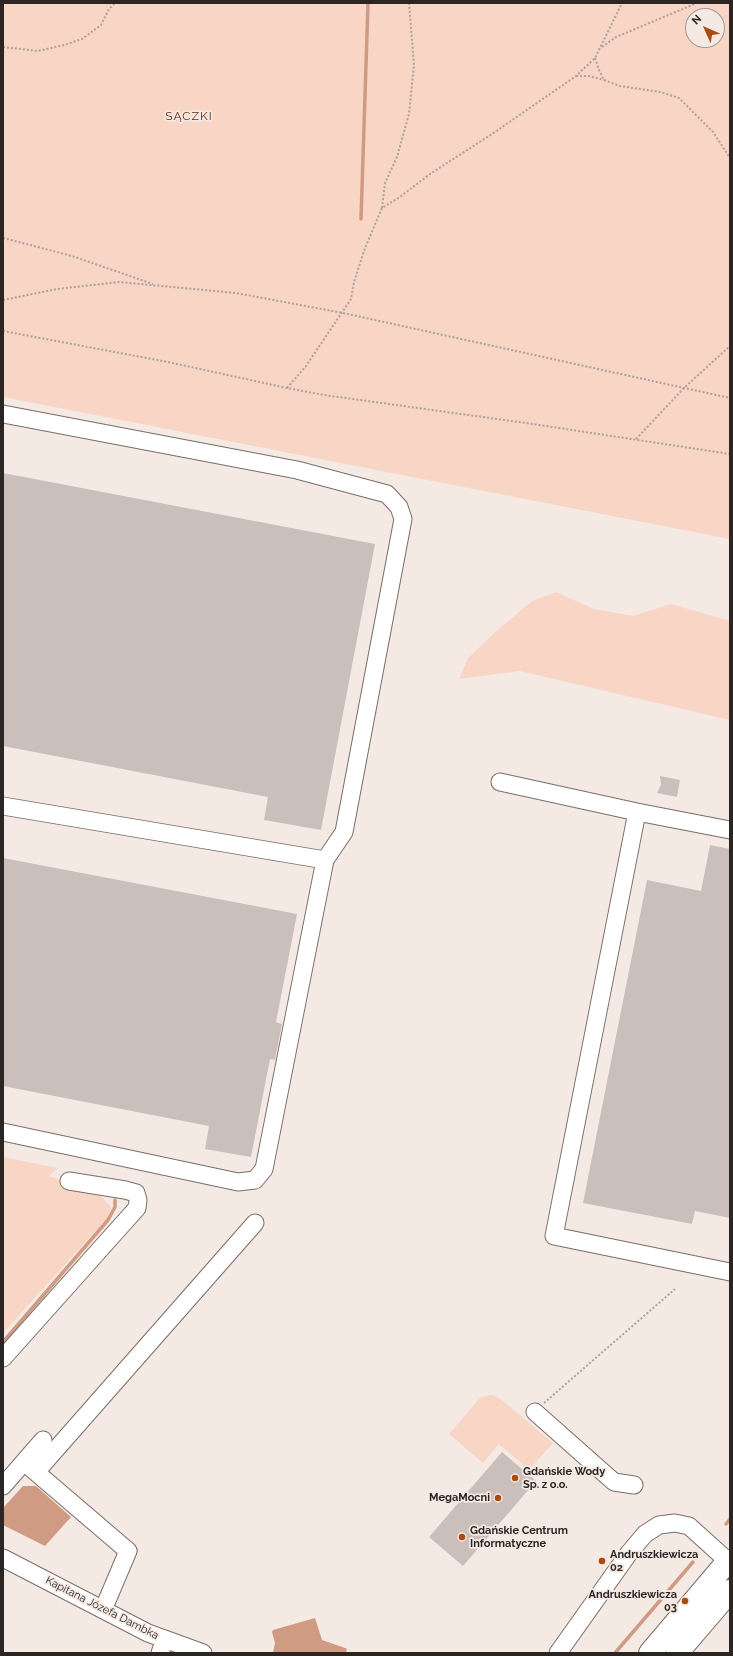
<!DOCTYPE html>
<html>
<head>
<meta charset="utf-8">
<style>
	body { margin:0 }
	#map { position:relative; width:733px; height:1656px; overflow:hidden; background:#f5e9e3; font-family:Raleway,sans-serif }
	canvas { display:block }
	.frame { position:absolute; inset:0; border:4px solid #2b2624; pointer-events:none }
	.north { position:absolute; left:685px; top:8px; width:40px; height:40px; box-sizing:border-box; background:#f5e9e3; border:1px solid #a49b97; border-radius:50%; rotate:315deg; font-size:11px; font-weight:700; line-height:16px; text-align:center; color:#2b2624 }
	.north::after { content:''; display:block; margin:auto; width:14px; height:18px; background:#ad4b0f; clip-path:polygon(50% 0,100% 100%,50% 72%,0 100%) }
</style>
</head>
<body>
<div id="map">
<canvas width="733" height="1656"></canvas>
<div class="frame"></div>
<div class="north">N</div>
</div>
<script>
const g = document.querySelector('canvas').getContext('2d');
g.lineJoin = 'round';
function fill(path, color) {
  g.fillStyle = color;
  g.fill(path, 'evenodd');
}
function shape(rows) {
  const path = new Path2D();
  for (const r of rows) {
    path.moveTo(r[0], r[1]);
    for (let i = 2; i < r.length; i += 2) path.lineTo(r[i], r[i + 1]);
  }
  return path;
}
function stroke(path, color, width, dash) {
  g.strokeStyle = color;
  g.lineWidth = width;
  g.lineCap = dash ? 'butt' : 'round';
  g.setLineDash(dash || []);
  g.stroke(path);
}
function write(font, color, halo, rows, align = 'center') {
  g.font = font + ' Raleway,sans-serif';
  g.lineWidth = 3.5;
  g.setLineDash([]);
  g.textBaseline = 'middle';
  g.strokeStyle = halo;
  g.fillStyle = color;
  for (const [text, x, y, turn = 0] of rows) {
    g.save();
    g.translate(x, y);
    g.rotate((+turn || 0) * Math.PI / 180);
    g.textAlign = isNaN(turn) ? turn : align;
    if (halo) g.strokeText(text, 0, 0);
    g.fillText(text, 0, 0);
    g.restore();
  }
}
const green = shape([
	[3,3,730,3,730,539,3,397],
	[693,16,717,16,717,40,693,40],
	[556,592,594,609,633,616,671,604,730,621,730,720,520,671,459,679,468,658,500,628,532,601],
	[3,1157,57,1168,49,1176,100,1195,111,1207,108,1217,3,1333],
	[488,1395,493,1395,502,1400,553,1443,529,1470,499,1444,483,1463,449,1434,480,1398]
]);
const water = shape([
	[23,1486,36,1486,71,1517,45,1546,3,1525,3,1508],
	[315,1618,322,1640,345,1648,347,1649,346,1653,273,1653,275,1643,272,1632,273,1630]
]);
const stream = shape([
	[361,219,368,3],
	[3,1342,108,1220,115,1207,115,1200],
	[726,1524,730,1519],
	[615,1653,693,1562]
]);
const building = shape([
	[3,473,375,544,321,830,264,820,268,797,3,746],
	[660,776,680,780,677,797,657,793,661,785],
	[710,845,730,849,730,1218,695,1211,692,1224,583,1203,647,880,701,891],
	[3,858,297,914,276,1022,282,1024,275,1060,270,1059,251,1157,205,1149,209,1126,3,1086],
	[502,1452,536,1481,463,1566,429,1537]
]);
const path = shape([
	[3,47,38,51,64,45,82,39,101,25,109,9,115,3],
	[602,47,616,37,697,3],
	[595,58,599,70,604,80,620,86,660,92,679,98,713,132,730,158],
	[576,76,589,76,604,80],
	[382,208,385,183,397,157,409,114,414,65,409,3],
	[3,238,72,256,153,284],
	[3,300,57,289,119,282,236,293,343,313,730,398],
	[3,331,168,362,287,388,324,395,526,423,730,454],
	[287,388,306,366,351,299,354,282,365,248,382,208,400,197,430,174,492,134,576,76,595,58,622,3],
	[636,439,684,388,730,346],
	[544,1403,675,1289]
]);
const minor = shape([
	[3,414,297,470,387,494,399,507,403,519,344,832,325,860,264,1169,255,1180,238,1182,3,1132],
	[500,782,637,812,730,830],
	[3,806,325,860],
	[637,812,554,1236,730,1272],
	[3,1358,137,1208,138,1200,136,1193,125,1190,69,1181],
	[535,1412,614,1482,634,1485],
	[24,1462,128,1551,103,1610],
	[36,1472,255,1223],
	[3,1486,43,1440],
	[3,1558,148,1633,203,1653],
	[160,1653,165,1639],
	[558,1653,629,1553,645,1534,659,1525,675,1523,689,1526,730,1563]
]);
const highway = shape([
	[650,1653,728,1561],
	[677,1653,730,1591]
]);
const markers = [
	[515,1478,4,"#ad4b0f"],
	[498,1498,4,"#ad4b0f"],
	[462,1537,4,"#ad4b0f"],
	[602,1561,4,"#ad4b0f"],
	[685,1601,4,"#ad4b0f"]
];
const poiNames = [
	["Gdańskie Wody",523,1472],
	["Sp. z o.o.",523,1485],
	["MegaMocni",490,1498,"right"],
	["Gdańskie Centrum",470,1531],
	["Informatyczne",470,1544],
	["Andruszkiewicza",610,1555],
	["02",610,1568],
	["Andruszkiewicza",677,1595,"right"],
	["03",677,1608,"right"]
];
const streetNames = [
	["Kapitana Józefa Dambka",102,1608,27]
];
const neighbourhoodNames = [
	["SĄCZKI",189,116]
];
fill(green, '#f8d5c5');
fill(water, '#cf9b83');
stroke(stream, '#cf9b83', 3.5);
fill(building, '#cabfba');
stroke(minor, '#796e6a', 19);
stroke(highway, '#796e6a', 24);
stroke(path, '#aca29e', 2, [2, 2]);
stroke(minor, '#fff', 17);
stroke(highway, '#fff', 22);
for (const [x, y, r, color] of markers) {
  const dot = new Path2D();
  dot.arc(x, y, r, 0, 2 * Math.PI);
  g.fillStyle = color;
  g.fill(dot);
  stroke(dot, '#f5e9e3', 1.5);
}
write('bold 11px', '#2b2624', '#f5e9e3', poiNames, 'left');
write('11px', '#2b2624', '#f5e9e3', streetNames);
g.letterSpacing = '1px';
write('12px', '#672904', '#f5e9e3', neighbourhoodNames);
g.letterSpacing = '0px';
</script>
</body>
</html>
